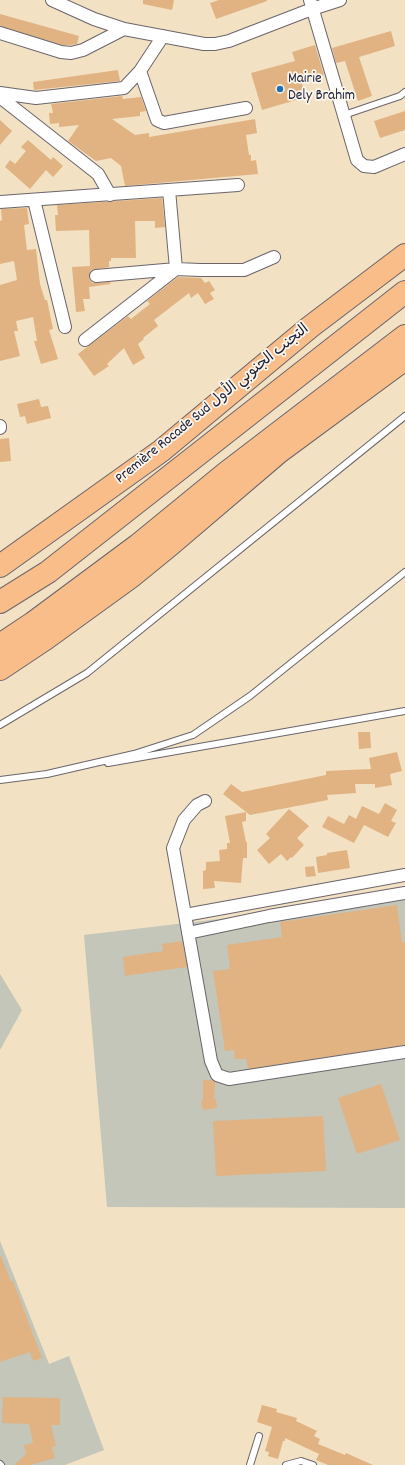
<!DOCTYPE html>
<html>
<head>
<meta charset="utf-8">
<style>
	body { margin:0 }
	canvas { display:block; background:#f2e1c3 }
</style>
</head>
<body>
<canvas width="405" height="1465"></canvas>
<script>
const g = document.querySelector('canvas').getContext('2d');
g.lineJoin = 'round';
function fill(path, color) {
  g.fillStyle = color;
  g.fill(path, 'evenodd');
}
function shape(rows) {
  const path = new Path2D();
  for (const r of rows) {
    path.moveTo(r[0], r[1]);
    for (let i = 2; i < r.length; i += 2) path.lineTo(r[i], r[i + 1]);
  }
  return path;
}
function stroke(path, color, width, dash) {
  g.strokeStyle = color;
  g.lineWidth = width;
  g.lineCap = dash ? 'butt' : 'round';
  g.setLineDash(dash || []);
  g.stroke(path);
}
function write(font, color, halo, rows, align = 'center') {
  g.font = font + ' Dekko,"Playpen Sans Arabic",sans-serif';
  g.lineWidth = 3.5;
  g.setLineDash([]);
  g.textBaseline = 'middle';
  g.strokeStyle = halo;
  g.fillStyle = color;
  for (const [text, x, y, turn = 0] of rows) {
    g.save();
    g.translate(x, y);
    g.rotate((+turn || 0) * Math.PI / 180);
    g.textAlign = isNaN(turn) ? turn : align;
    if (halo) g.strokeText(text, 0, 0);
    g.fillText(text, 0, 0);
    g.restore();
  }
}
const industrial = shape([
	[405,897,405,1208,107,1207,84,935],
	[0,974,22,1010,0,1050],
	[0,1241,49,1364,69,1356,104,1450,65,1465,0,1465]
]);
const building = shape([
	[143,0,174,0,172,10,143,4],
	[219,0,267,0,267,1,216,19,210,3],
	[0,14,79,36,77,44,70,45,62,45,0,26],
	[391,31,395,46,359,57,372,96,358,101,345,61,336,63,332,48],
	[315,45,324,75,301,81,306,97,262,110,251,73,295,61,292,52],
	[118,70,120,81,34,90,33,82],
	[122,96,123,99,141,97,146,111,140,112,140,116,112,119,135,135,149,133,149,137,255,119,257,133,246,135,249,155,251,155,251,161,256,160,258,174,125,186,121,166,111,158,96,161,68,141,79,125,59,127,59,123,50,124,49,113,53,113,51,104],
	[405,111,405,130,380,138,374,121],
	[0,120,12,131,0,145],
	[28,140,51,160,53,157,63,166,53,177,46,170,30,189,5,167,10,160,15,164,26,151,21,147],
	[162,198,165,227,155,228,155,221,135,221,136,258,111,258,111,261,109,261,109,267,91,270,89,277,92,283,110,282,111,284,89,287,90,299,83,299,85,311,76,312,72,267,90,266,89,230,56,231,55,215,58,215,57,205],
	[27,208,29,224,24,225,27,250,36,249,40,284,45,300,47,300,53,329,49,330,58,359,41,364,34,341,37,341,33,317,16,321,18,331,14,331,20,356,0,361,0,285,17,280,14,261,0,264,0,221,2,220,1,209],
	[178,277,201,278,205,283,209,281,215,290,210,293,214,299,205,304,198,293,191,298,189,293,154,320,158,326,143,338,144,339,138,344,145,358,133,365,124,348,107,364,109,366,94,376,78,354,128,316,131,319,150,304,147,301],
	[39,399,41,407,48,406,51,418,27,424,25,416,20,417,17,404],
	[9,438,11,461,0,462,0,439],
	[358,732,370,732,371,748,359,749],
	[397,752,402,771,390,774,392,785,375,788,375,784,355,784,356,793,327,795,328,800,250,815,223,794,231,784,242,792,326,775,326,771,371,769,369,758],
	[385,803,397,810,391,821,396,823,388,837,364,825,354,843,322,827,328,816,344,824,349,815,356,819,362,806,379,814],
	[289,809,309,826,297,838,304,845,292,858,291,857,287,861,281,854,269,864,257,850,270,838,266,834],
	[246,812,246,821,242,822,246,842,247,842,247,858,243,858,241,883,214,881,215,888,203,889,203,871,206,870,206,862,220,861,219,850,227,849,227,843,230,843,225,816],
	[347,850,350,868,318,873,316,857,327,855,327,853],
	[314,866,316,876,306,877,305,867],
	[397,905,402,942,405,942,405,1045,248,1069,246,1059,235,1059,234,1050,225,1051,213,971,230,969,227,945,282,937,280,922],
	[182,941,187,967,125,976,123,957,163,951,162,944],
	[203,1080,211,1080,215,1082,214,1099,216,1099,217,1108,203,1110,201,1101,203,1100],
	[381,1084,400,1140,357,1154,338,1098],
	[323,1116,326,1171,216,1176,213,1121],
	[0,1256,1,1256,11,1282,13,1281,42,1358,33,1361,30,1352,0,1362],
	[3,1397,60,1398,60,1425,51,1425,56,1446,52,1447,55,1458,30,1465,14,1465,26,1454,24,1445,33,1443,29,1424,2,1423],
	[262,1405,277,1409,276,1412,297,1418,296,1421,317,1431,314,1436,320,1439,318,1444,345,1455,346,1453,373,1465,328,1465,316,1460,319,1454,285,1438,285,1441,283,1441,278,1459,268,1456,269,1452,265,1451,272,1427,257,1422]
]);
const lane = shape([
	[344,115,400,96,405,92],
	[0,725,87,673,405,416],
	[108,763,405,711],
	[0,780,47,774,134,754,193,735,250,696,405,572],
	[0,1464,1,1465],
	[250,1465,259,1436],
	[286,1465,301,1461,313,1465]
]);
const street = shape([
	[52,0,94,19,124,29,204,44,215,44,229,41,312,9,340,0],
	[310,0,357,160,364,166,374,167,405,154],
	[0,33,61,52,71,53,83,50,124,29],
	[140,71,157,120,164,123,246,108],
	[0,93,36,98,124,88,140,71,163,36],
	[0,97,98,174,110,195],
	[34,200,65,327],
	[0,202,238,185],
	[96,276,176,269,169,190],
	[85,340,176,269,200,270,244,270,274,257],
	[0,426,0,428],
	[405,875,185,915,211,1061,217,1075,229,1079,405,1052],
	[185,915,173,848,184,820,197,805,205,801],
	[188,933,269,916,405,893]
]);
const highway = shape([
	[0,566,161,451,310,327,405,255],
	[0,602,48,572,405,292],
	[0,645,33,623,138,545,226,473,405,336],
	[0,669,45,639,132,576,170,545,279,452,405,359]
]);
const markers = [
	[280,89,4,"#1f6fb2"]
];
const poiNames = [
	["Mairie",288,80],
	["Dely Brahim",288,97]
];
const streetNames = [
	["Première Rocade Sud التجنب الجنوبي الأول",213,405,-39]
];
fill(industrial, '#c3c6b9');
fill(building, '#e1b382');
stroke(lane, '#6b656b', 8);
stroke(street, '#6b656b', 14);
stroke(highway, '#6b656b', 24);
stroke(lane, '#fff', 6);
stroke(street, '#fff', 12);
stroke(highway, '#f9bd89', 22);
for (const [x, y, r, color] of markers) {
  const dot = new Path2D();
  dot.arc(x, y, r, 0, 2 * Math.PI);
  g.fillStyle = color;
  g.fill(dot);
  stroke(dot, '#fbf7ec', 1.5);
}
write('15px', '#22223b', '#fbf7ec', poiNames, 'left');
write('15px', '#22223b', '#fbf7ec', streetNames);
</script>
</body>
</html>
